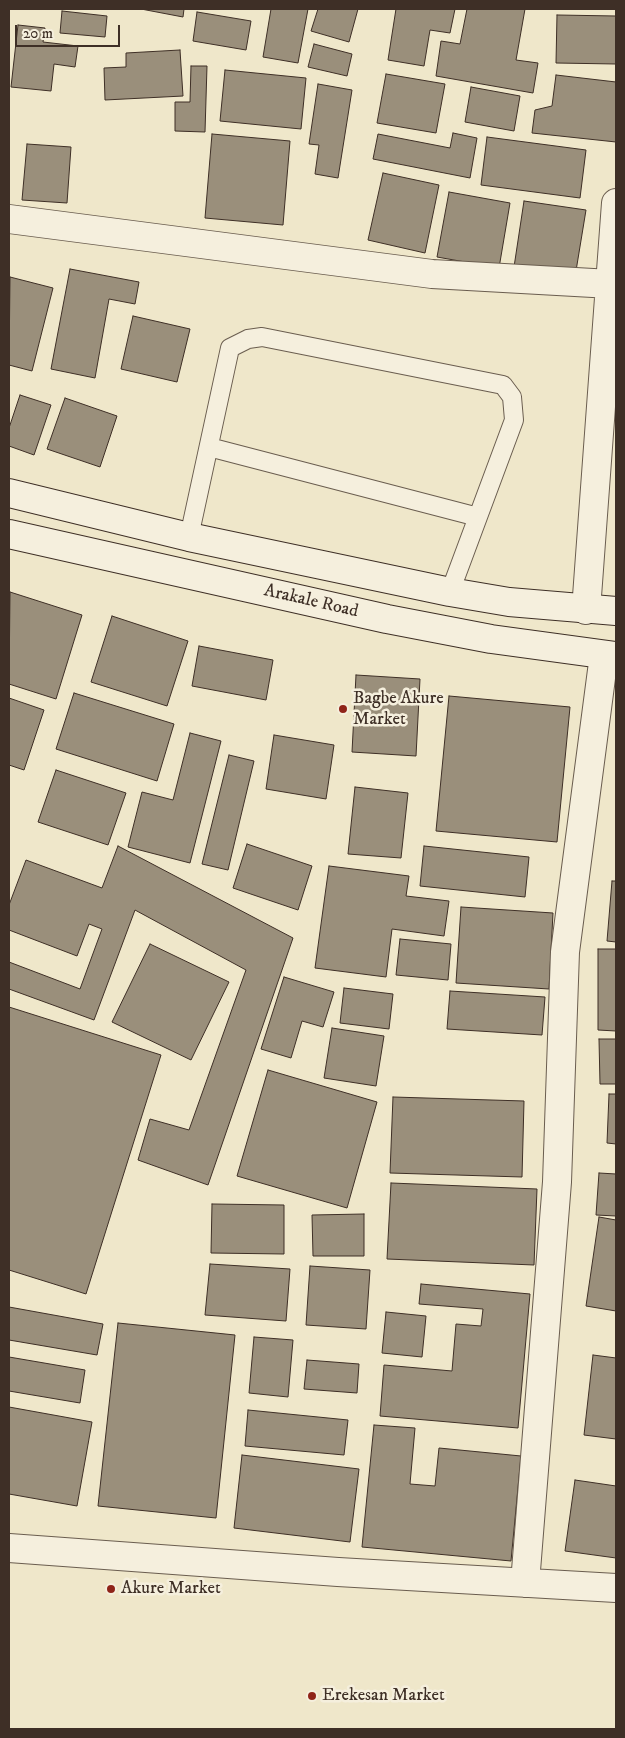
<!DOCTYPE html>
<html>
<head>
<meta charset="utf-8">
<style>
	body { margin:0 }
	#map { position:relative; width:625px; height:1738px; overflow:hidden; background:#efe7ca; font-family:"IM FELL DW Pica",serif }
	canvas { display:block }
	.frame { position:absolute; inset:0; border:10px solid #3e2f26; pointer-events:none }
	.scale { position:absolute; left:15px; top:25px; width:105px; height:22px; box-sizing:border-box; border:2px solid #3e2f26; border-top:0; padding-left:6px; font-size:15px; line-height:18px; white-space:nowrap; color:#3e2f26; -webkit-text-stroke:4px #f5efdd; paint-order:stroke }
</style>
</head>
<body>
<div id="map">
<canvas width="625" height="1738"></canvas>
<div class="frame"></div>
<div class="scale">20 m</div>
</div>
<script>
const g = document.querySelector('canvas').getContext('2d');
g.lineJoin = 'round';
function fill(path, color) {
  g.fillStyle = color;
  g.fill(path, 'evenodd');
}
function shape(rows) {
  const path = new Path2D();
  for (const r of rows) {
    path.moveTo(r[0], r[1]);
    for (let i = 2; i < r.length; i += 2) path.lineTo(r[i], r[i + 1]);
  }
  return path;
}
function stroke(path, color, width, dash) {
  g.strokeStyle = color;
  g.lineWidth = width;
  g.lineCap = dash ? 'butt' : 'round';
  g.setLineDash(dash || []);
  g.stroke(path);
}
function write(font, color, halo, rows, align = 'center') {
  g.font = font + ' "IM FELL DW Pica",serif';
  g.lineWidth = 5;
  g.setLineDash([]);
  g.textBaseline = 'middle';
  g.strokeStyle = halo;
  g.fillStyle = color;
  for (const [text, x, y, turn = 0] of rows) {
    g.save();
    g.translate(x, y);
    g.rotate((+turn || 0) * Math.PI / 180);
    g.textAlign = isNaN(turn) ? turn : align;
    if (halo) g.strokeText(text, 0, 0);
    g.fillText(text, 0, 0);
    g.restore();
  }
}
const building = shape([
	[141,9,184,9,183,17,141,9],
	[271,9,308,9,298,63,263,57,271,9],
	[318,9,358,9,349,42,311,31,318,9],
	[396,9,455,9,450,33,430,30,424,66,388,60,396,9],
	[467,9,525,9,516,60,538,63,533,93,436,76,441,41,460,44,467,9],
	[62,11,107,16,105,37,60,33,62,11],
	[197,12,251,21,246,50,193,41,197,12],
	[557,15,616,16,616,64,556,63,557,15],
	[18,25,45,28,43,42,78,46,75,67,54,64,51,91,11,87,18,25],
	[314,44,352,54,347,76,308,67,314,44],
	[180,50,183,96,105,100,104,68,126,67,126,53,180,50],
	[191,66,207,66,205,132,175,131,175,102,190,102,191,66],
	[225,70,306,78,301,129,220,121,225,70],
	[386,74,445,84,436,133,377,123,386,74],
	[556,75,616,82,616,142,532,133,535,110,552,106,556,75],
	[318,84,352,90,338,178,315,174,319,145,309,144,318,84],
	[471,87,520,96,514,131,465,122,471,87],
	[453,133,477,138,470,178,373,159,378,134,450,148,453,133],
	[212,134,290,141,283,225,205,218,212,134],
	[487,137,586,150,580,198,481,185,487,137],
	[27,144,71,147,67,203,22,200,27,144],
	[383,173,439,185,425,253,368,240,383,173],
	[449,192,510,203,499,268,437,257,449,192],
	[524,201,586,210,575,277,514,267,524,201],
	[70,269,139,282,135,304,109,299,95,378,51,369,70,269],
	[10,277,53,288,32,371,9,365,10,277],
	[133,316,190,329,177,382,121,369,133,316],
	[20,395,51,405,34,455,9,446,9,428,20,395],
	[65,398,117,416,100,467,47,449,65,398],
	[10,592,82,615,56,699,9,684,10,592],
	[112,616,188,641,167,706,91,682,112,616],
	[199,646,273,660,266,700,192,686,199,646],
	[356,675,420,679,416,756,352,752,356,675],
	[74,693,174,724,157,781,56,749,74,693],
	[449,696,570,707,557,842,436,831,449,696],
	[9,698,44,710,24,770,9,765,9,698],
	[190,733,221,741,190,863,128,847,142,792,173,800,190,733],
	[274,735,334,745,326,799,266,789,274,735],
	[229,755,254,761,228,870,202,864,229,755],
	[56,770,126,793,108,845,38,822,56,770],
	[355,787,408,793,401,858,348,854,355,787],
	[247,844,312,866,298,910,233,888,247,844],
	[118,846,293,938,208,1185,138,1160,150,1119,189,1130,246,970,135,910,94,1020,9,989,9,962,80,989,102,929,89,924,77,956,9,930,9,905,26,860,102,888,118,846],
	[424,846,529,857,525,897,420,886,424,846],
	[329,866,409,876,406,896,449,901,444,936,392,929,386,977,315,968,329,866],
	[612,881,616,881,616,942,607,941,612,881],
	[461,907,553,913,549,989,456,983,461,907],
	[400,939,451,944,448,980,396,975,400,939],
	[150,944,229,982,191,1060,112,1022,150,944],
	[598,949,616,949,616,1031,598,1030,598,949],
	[284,977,334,992,323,1027,302,1021,291,1058,261,1049,284,977],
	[344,988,393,994,389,1029,340,1023,344,988],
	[450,991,545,997,542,1035,447,1029,450,991],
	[9,1007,161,1055,86,1294,9,1270,9,1007],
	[332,1028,384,1036,376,1086,324,1078,332,1028],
	[599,1039,616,1039,616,1084,600,1084,599,1039],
	[268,1070,377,1102,347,1208,237,1176,268,1070],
	[609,1094,616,1094,616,1144,607,1143,609,1094],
	[393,1097,524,1101,522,1177,390,1173,393,1097],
	[599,1173,616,1174,616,1216,596,1215,599,1173],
	[391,1183,537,1189,534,1265,387,1259,391,1183],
	[212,1204,284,1205,284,1254,211,1253,212,1204],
	[364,1214,364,1256,313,1256,312,1215,364,1214],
	[599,1217,616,1220,616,1311,586,1306,599,1217],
	[210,1264,290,1269,286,1321,205,1315,210,1264],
	[310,1266,370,1270,366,1329,306,1325,310,1266],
	[421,1284,530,1294,518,1428,380,1416,384,1365,452,1371,456,1324,481,1326,483,1309,419,1304,421,1284],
	[9,1307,103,1324,97,1355,9,1340,9,1307],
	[386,1312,426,1316,422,1357,382,1353,386,1312],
	[118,1323,235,1335,216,1518,98,1506,118,1323],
	[254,1337,293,1340,288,1397,249,1393,254,1337],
	[593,1355,616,1358,616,1439,584,1435,593,1355],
	[9,1357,85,1370,80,1403,9,1391,9,1357],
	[307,1360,359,1364,357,1393,304,1389,307,1360],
	[9,1407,92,1422,77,1506,9,1494,9,1407],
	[248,1410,348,1420,344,1455,245,1446,248,1410],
	[374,1425,415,1428,410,1484,435,1486,439,1448,521,1456,511,1561,362,1547,374,1425],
	[242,1455,359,1469,350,1542,234,1528,242,1455],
	[575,1480,616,1486,616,1558,565,1551,575,1480]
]);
const lane = shape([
	[209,447,478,517],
	[189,537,230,348,248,339,262,337,503,385,512,397,514,420,450,592]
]);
const street = shape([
	[9,219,432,274,611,284],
	[586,610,616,203],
	[9,1548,338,1572,616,1588],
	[525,1583,557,1182,565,952,604,655]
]);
const secondary = shape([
	[9,493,189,537,450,592,509,602,616,611],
	[9,534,387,619,491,639,616,656]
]);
const markers = [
	[343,709,5,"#8f2418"],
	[111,1589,5,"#8f2418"],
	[312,1696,5,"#8f2418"]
];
const streetNames = [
	["Arakale Road",311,602,13]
];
const poiNames = [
	["Bagbe Akure",353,699],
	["Market",353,720],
	["Akure Market",121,1589],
	["Erekesan Market",322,1696]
];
fill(building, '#9a8f7b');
stroke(building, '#3e2f26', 1);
stroke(lane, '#6a5d4f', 20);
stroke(street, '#6a5d4f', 30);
stroke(secondary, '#3e2f26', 30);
stroke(lane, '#f5efdd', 18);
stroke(street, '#f5efdd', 28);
stroke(secondary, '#f5efdd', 28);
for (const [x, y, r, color] of markers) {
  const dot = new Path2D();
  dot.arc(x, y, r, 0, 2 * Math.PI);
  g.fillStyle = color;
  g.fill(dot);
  stroke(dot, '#f5efdd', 2);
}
write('18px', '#3e2f26', '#f5efdd', streetNames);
write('18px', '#3e2f26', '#f5efdd', poiNames, 'left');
</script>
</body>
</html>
